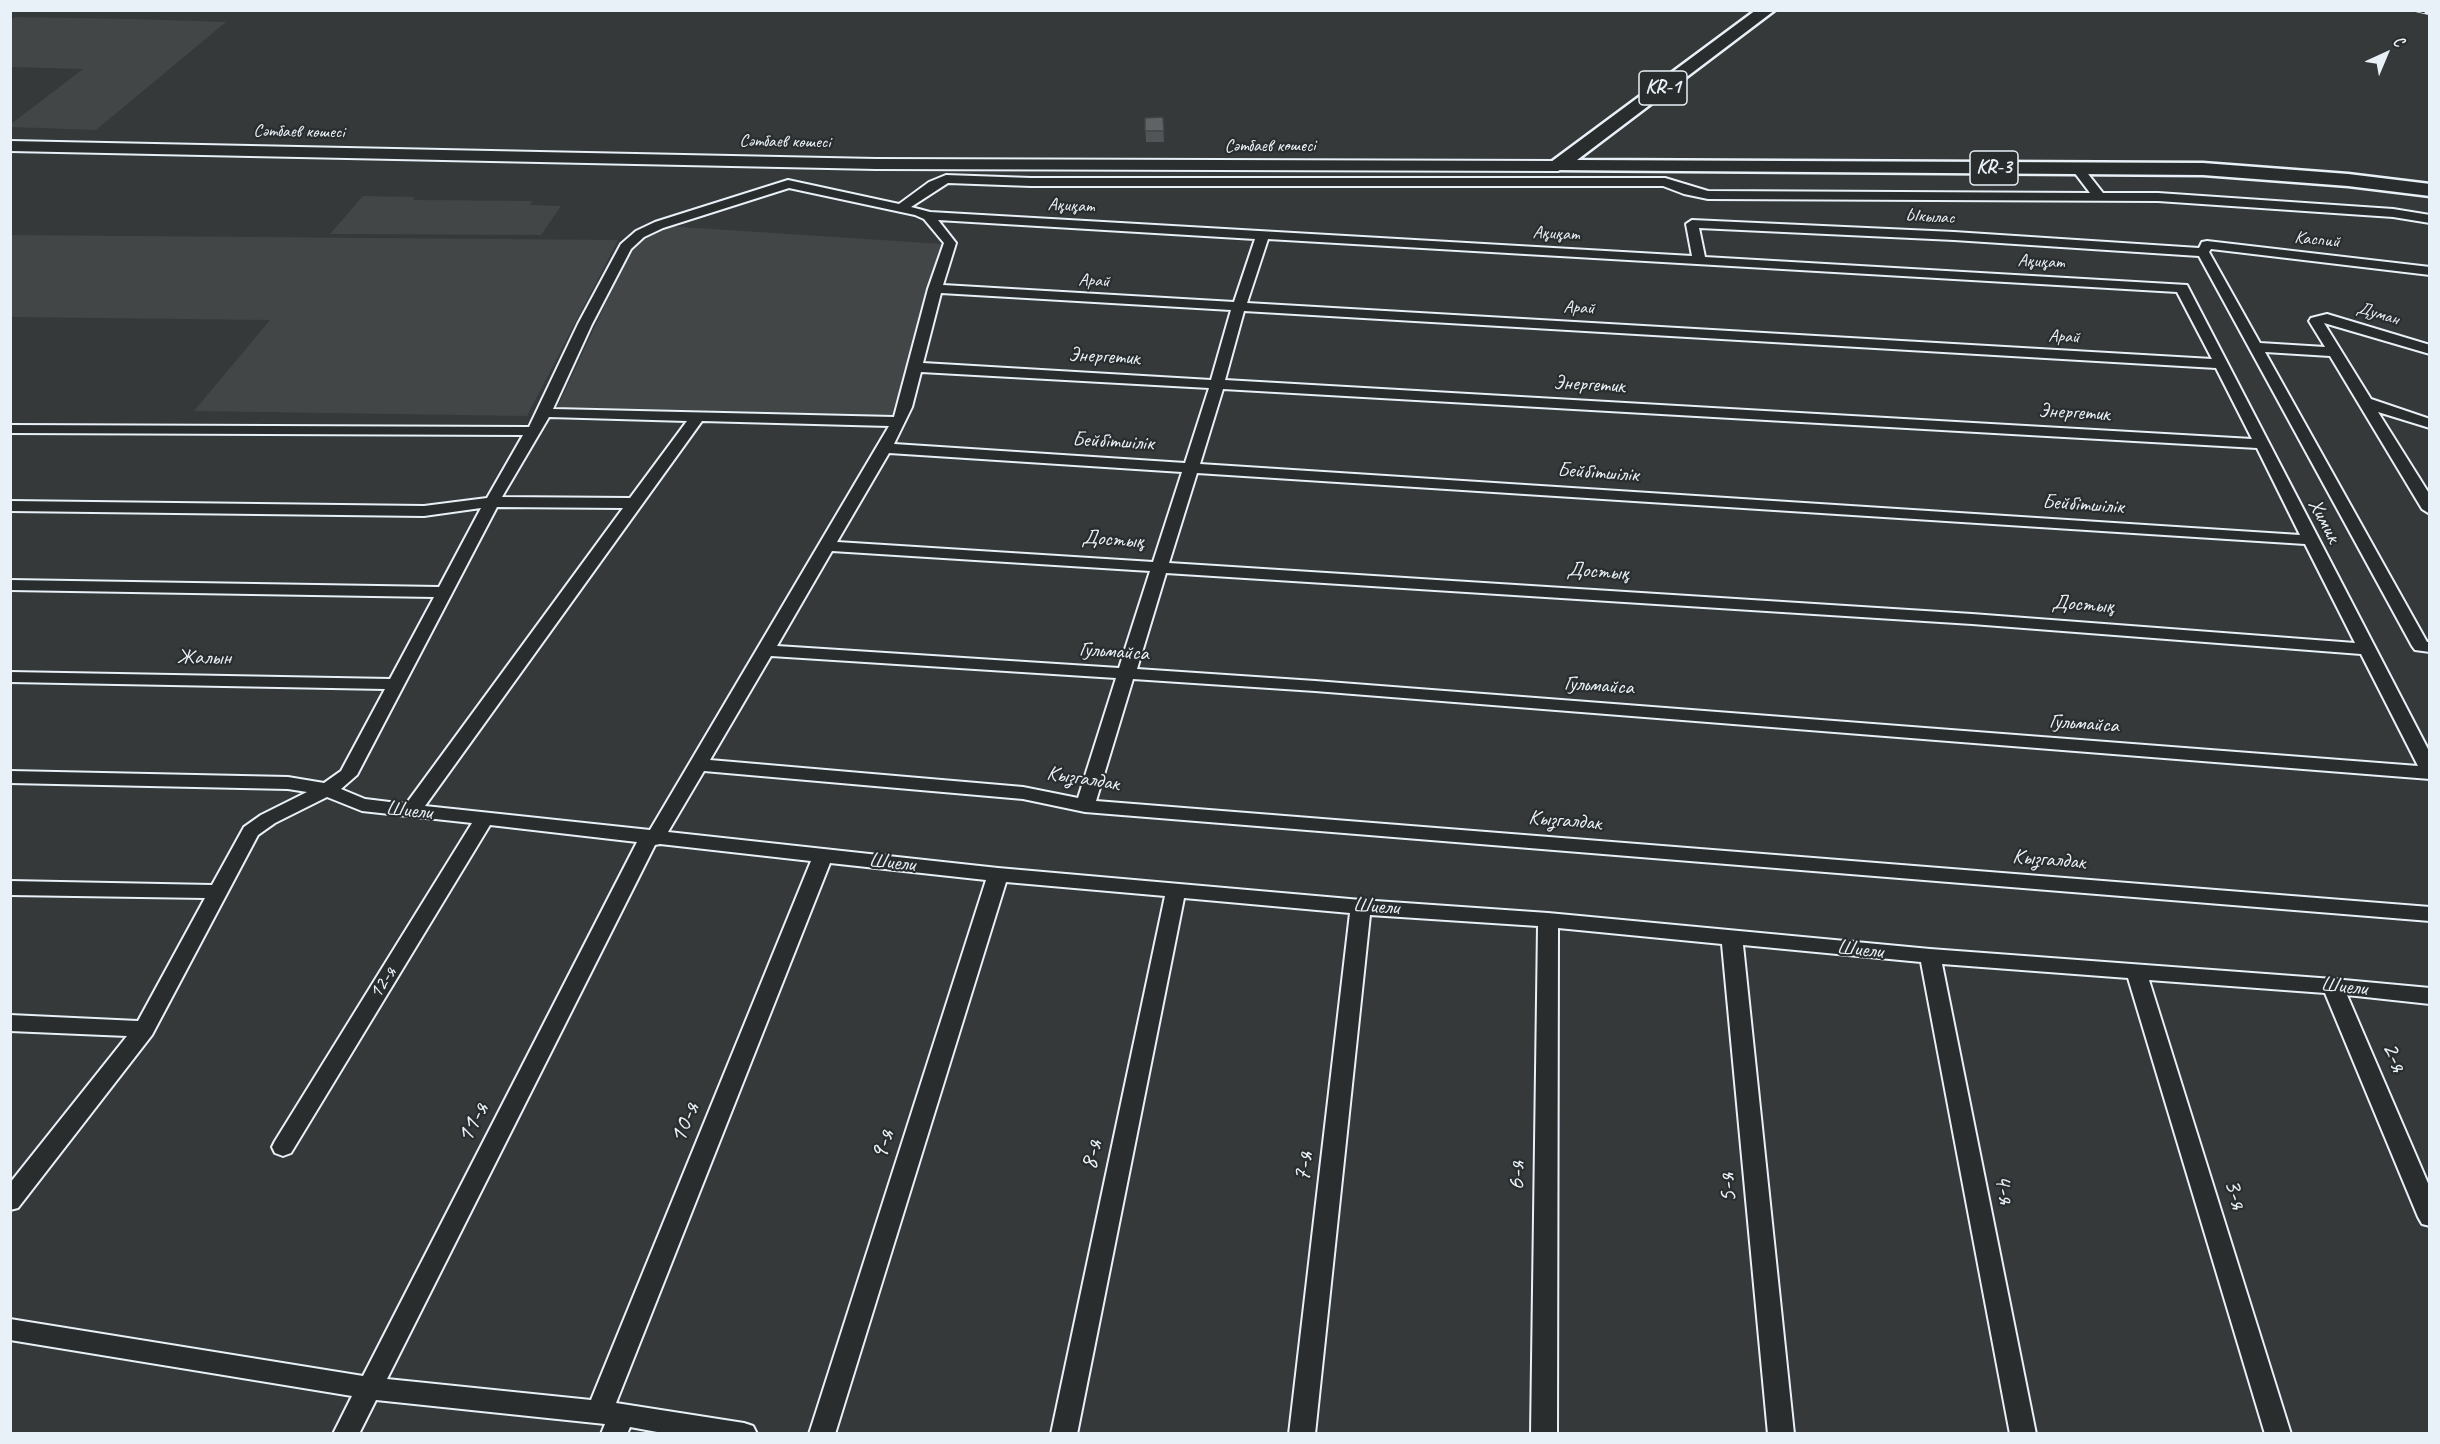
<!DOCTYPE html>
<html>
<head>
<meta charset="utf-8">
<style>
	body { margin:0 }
	#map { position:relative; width:2440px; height:1444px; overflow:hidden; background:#35393a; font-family:Caveat,sans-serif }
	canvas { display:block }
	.frame { position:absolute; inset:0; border:12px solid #e8f1f8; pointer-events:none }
	.north { position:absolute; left:2356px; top:24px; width:60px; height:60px; -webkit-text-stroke:4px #2a2d2e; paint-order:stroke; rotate:44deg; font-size:16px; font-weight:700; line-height:24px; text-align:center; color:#e8f1f8 }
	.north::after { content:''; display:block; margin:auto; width:21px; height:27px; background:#e8f1f8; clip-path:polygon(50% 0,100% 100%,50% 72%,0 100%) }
</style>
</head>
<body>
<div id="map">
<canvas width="2440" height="1444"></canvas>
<div class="frame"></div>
<div class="north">С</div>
</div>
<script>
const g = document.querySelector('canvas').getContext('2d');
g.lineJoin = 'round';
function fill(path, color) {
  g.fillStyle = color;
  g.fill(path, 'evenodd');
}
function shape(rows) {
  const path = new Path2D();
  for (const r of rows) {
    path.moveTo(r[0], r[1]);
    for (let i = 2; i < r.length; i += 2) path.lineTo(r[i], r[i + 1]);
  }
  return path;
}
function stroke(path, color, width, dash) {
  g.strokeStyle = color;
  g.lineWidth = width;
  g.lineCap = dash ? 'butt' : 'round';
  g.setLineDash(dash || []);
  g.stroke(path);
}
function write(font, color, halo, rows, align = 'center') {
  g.font = font + ' Caveat,sans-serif';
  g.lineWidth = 4.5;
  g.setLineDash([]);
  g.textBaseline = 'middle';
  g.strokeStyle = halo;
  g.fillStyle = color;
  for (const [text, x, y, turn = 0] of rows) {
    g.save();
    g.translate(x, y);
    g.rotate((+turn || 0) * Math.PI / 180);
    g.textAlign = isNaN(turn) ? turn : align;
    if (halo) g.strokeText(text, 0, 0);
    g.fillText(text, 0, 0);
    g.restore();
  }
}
const built = shape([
	[15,17,132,19,226,22,96,130,11,127,11,124,83,69,11,67,11,20],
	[363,196,415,197,413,200,533,201,530,205,561,206,541,235,330,234],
	[665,226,943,244,928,291,894,421,555,412,632,247,646,235],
	[11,235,618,240,527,416,194,411,270,320,11,317]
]);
const street = shape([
	[2077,164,2081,165,2103,193,2158,193,2393,209,2430,215,2430,223,2393,217,2158,201,1708,199,1684,194,1663,186,1031,186,948,183,911,207,930,212,1692,256,1686,224,1692,220,1954,232,2199,248,2202,242,2207,241,2430,267,2430,275,2211,249,2209,252,2260,343,2325,347,2309,321,2311,318,2327,314,2430,345,2430,354,2324,323,2371,399,2430,419,2430,428,2378,412,2430,495,2430,514,2422,509,2330,356,2265,352,2427,642,2430,642,2430,652,2415,650,2412,646,2199,256,1954,240,1699,228,1705,257,2187,285,2430,753,2430,779,1315,691,1133,679,1096,801,2430,907,2430,921,1085,812,1023,799,704,771,668,832,998,868,1361,900,1548,913,1930,949,2333,979,2430,988,2430,1004,2347,995,2430,1188,2430,1226,2422,1224,2418,1217,2325,993,2149,980,2291,1434,2265,1434,2128,978,1942,964,2036,1434,2010,1434,1921,962,1743,945,1794,1434,1768,1434,1722,944,1558,928,1557,1434,1531,1434,1538,926,1370,915,1315,1434,1289,1434,1350,913,1184,898,1077,1434,1051,1434,1165,896,1006,882,835,1434,809,1434,986,880,830,863,616,1403,744,1423,753,1426,757,1434,668,1434,630,1427,627,1434,601,1434,605,1424,376,1400,359,1434,333,1434,352,1396,10,1340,10,1319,363,1376,637,842,490,825,291,1153,283,1156,275,1153,272,1147,275,1141,472,823,362,811,327,797,275,823,258,835,152,1035,18,1208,10,1210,10,1183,127,1036,10,1031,10,1015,138,1021,205,898,10,895,10,881,212,885,244,827,261,815,307,792,288,789,10,783,10,771,288,777,324,783,341,771,385,689,10,682,10,672,390,679,434,597,10,590,10,580,439,587,481,508,424,516,10,511,10,501,424,506,487,498,523,435,10,433,10,425,529,427,578,324,621,244,636,231,655,222,788,180,899,204,929,182,946,175,1031,178,1665,178,1708,191,2090,193,2071,168,2077,164],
	[789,188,915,215,924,219,944,243,928,289,894,417,553,409,592,324,631,249,644,237,663,228,789,188],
	[938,220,1255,239,1234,302,943,285,956,243,938,220],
	[1268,239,2177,292,2212,359,1247,303,1268,239],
	[941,293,1231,310,1211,380,923,363,941,293],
	[1244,311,2216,368,2252,439,1225,380,1244,311],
	[921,372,1209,388,1185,463,894,444,912,407,921,372],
	[1223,389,2257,448,2300,535,1200,464,1223,389],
	[549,417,687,421,630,498,502,497,549,417],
	[702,421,889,426,650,830,425,806,702,421],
	[889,453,1182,472,1153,562,837,542,889,453],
	[1197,473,2305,544,2355,643,1972,614,1169,563,1197,473],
	[497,507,623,508,406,804,365,799,341,789,357,775,497,507],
	[832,551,1150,571,1119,668,777,646,832,551],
	[1166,573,1972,624,2361,654,2418,766,1315,681,1137,669,1166,573],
	[771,656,1116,678,1078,798,1023,787,710,760,771,656],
	[660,844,811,861,591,1400,387,1379,655,845,660,844]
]);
const secondary = shape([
	[10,141,876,159,1558,161,1566,166,1558,171,876,169,10,151,10,141]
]);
const primary = shape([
	[1756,10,1775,10,1577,160,2203,163,2348,174,2430,184,2430,196,2348,186,2203,175,1551,170,1549,166,1551,162,1756,10]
]);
const rail = shape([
	[2417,10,2430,13]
]);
const wall = shape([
	[1163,117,1164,142,1146,142,1145,118]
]);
const building = shape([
	[1163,117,1164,131,1145,131,1145,118,1163,117]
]);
const farStreetnames = [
	["Сәтбаев көшесі",299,132,1],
	["Сәтбаев көшесі",785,142,1],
	["Сәтбаев көшесі",1270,146],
	["Ақиқат",1071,206,3],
	["Ыкылас",1930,217,3],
	["Ақиқат",1556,234,3],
	["Каспий",2317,240,6],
	["Ақиқат",2041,262,3],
	["Арай",1094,281,3],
	["Арай",1579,308,3],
	["Думан",2378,314,17],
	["Арай",2064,337,3]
];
const shields = [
	[1663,88,48],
	[1994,168,48]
];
const shieldNames = [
	["KR-1",1663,88],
	["KR-3",1994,168]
];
const streetNames = [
	["Энергетик",1104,357,3],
	["Энергетик",1589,385,3],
	["Энергетик",2074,413,3],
	["Бейбітшілік",1113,442,3],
	["Бейбітшілік",1598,473,4],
	["Бейбітшілік",2083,505,4],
	["Химик",2324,521,62],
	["Достық",1113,540,4],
	["Достық",1598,572,4],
	["Достық",2083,605,4],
	["Гульмайса",1114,652,4],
	["Жалын",204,658,1],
	["Гульмайса",1599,686,4],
	["Гульмайса",2084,724,4],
	["Кызгалдак",1083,779,9],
	["Шиели",409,811,6],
	["Кызгалдак",1565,821,5],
	["Кызгалдак",2049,860,5],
	["Шиели",892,863,6],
	["Шиели",1376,907,4],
	["Шиели",1860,950,6],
	["12-я",383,983,-58],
	["Шиели",2344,987,6]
];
const nearStreetnames = [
	["2-я",2394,1057,67],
	["11-я",473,1123,-63],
	["10-я",685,1123,-68],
	["9-я",883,1145,-73],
	["8-я",1092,1155,-78],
	["7-я",1304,1167,-84],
	["6-я",1517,1176,-90],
	["5-я",1728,1188,-96],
	["4-я",2004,1189,79],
	["3-я",2235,1194,73]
];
fill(built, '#424647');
stroke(street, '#e8f1f8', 4);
stroke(secondary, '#e8f1f8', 4);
stroke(primary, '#e8f1f8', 5);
fill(street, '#2a2d2e');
fill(secondary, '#2a2d2e');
fill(primary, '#2a2d2e');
stroke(rail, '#e8f1f8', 4.5);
stroke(rail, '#2a2d2e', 3, [8]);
fill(wall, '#525557');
fill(building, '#5f6365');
stroke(building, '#424547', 1.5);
write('18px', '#e8f1f8', '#2a2d2e', farStreetnames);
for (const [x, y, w] of shields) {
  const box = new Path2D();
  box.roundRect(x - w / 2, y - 17, w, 34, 4.5);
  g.fillStyle = '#2a2d2e';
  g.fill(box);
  stroke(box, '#e8f1f8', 1.5);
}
write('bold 20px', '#e8f1f8', null, shieldNames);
write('21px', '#e8f1f8', '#2a2d2e', streetNames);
write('26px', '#e8f1f8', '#2a2d2e', nearStreetnames);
</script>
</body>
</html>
